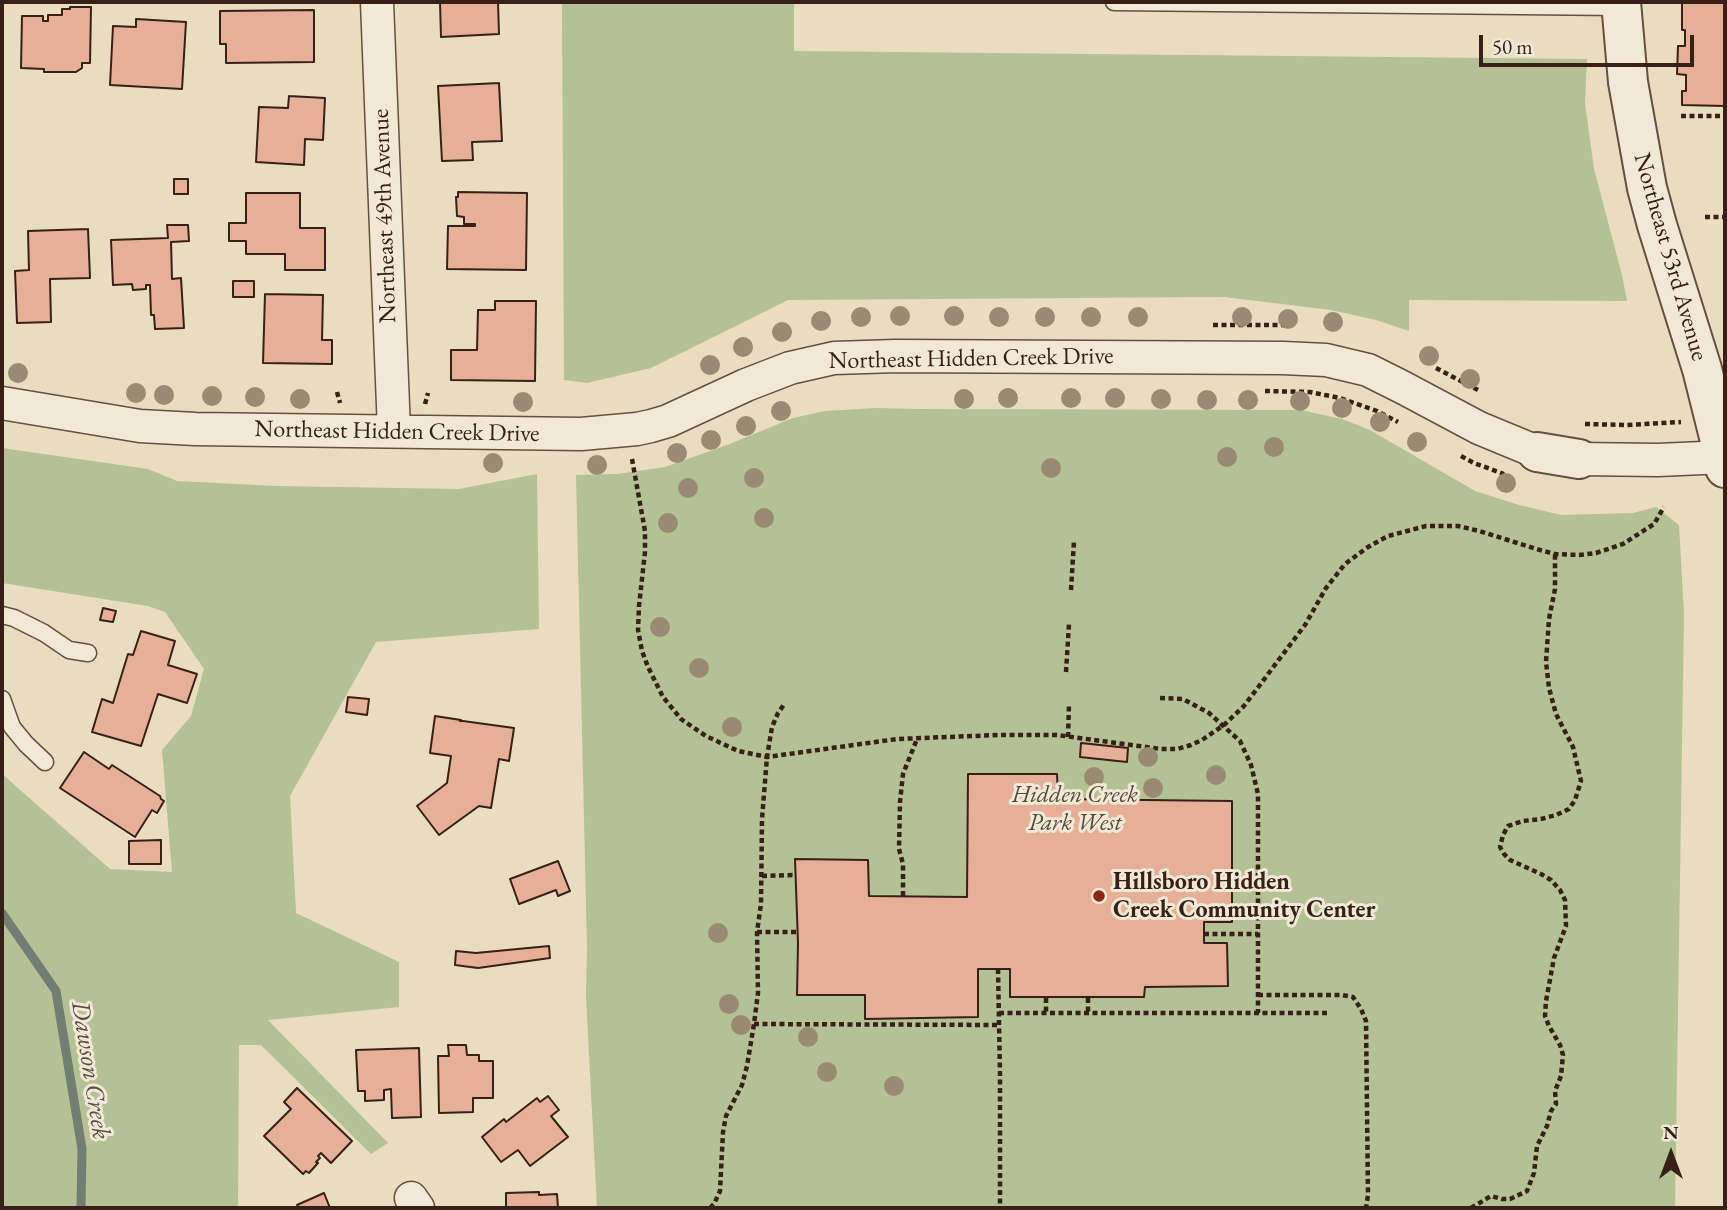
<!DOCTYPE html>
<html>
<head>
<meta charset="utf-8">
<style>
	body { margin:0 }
	#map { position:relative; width:1727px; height:1210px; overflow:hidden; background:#eadcbe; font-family:"EB Garamond",serif }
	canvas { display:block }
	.frame { position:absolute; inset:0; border:4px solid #372016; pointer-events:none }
	.north { position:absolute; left:1636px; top:1119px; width:70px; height:70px; -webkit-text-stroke:5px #f1e8d5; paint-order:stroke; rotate:0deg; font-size:19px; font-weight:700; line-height:28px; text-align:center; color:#372016 }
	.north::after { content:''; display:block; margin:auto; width:24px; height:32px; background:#372016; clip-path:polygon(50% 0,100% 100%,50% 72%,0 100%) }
	.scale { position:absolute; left:1479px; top:35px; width:215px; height:32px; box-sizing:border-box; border:4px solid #372016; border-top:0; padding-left:9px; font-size:21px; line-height:24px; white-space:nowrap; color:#372016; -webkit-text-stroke:5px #f1e8d5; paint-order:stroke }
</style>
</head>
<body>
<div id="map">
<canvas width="1727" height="1210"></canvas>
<div class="frame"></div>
<div class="north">N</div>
<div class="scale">50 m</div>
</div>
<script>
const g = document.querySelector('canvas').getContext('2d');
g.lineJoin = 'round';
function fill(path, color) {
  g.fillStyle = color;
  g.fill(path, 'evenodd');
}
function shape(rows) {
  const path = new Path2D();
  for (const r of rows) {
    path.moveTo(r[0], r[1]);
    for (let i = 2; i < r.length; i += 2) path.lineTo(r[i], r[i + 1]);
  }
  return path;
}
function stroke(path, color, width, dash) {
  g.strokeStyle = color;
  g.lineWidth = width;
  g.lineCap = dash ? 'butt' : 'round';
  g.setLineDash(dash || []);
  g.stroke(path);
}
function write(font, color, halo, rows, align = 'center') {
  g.font = font + ' "EB Garamond",serif';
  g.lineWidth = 6;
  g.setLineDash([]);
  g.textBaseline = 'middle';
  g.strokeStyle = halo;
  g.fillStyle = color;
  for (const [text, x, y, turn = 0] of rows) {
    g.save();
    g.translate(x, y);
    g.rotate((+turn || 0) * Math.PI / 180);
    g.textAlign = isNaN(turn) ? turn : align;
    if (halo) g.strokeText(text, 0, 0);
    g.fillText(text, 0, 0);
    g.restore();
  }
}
const green = shape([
	[562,2,794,2,794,51,1587,59,1585,103,1594,169,1622,275,1627,301,1409,300,1409,331,1376,320,1331,310,1224,297,788,300,651,368,587,383,564,380],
	[876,408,916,409,1301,410,1342,419,1370,430,1475,491,1519,505,1561,515,1633,513,1656,507,1679,525,1684,613,1675,1208,597,1208,586,996,587,947,576,475,617,474,665,467,727,445,793,418,825,411],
	[2,448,148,469,177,481,278,486,459,489,537,474,539,629,376,642,290,796,296,913,399,962,399,1007,268,1020,388,1143,371,1154,261,1045,239,1045,238,1208,2,1208,2,774,110,869,172,872,162,750,191,716,204,669,165,612,148,606,2,583]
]);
const stream = shape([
	[2,913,56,991,82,1149,81,1208]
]);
const building = shape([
	[440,2,498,2,499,34,441,37,440,2],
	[1682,2,1725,2,1725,106,1682,105,1682,91,1686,91,1686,75,1677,74,1678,46,1685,46,1685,30,1682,30,1682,2],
	[70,7,91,7,90,63,82,63,82,68,76,72,44,72,44,69,21,68,22,16,43,16,43,21,48,21,48,15,62,15,62,9,70,9,70,7],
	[314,10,314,62,226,63,226,44,220,44,220,11,314,10],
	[136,19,186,22,182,89,110,85,113,26,136,27,136,19],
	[499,83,502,141,472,142,473,160,442,161,438,86,499,83],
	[289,96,325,98,323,140,305,139,304,165,256,162,259,107,288,108,289,96],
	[174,179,188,179,188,194,174,194,174,179],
	[458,192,527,193,526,270,447,269,448,226,475,226,475,224,464,224,464,217,457,216,456,197,458,197,458,192],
	[246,193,300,193,300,228,325,228,325,270,285,270,285,254,246,254,246,241,229,241,229,223,246,223,246,193],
	[167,225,188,225,189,241,171,242,172,279,181,278,184,328,155,329,154,315,151,315,150,285,146,285,146,289,133,290,132,284,113,285,111,240,168,238,167,225],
	[88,229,90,278,50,279,51,322,17,323,15,271,29,270,28,231,88,229],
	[233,281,254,281,254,297,233,297,233,281],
	[265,294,323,295,322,340,332,340,332,364,263,363,265,294],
	[495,301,536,301,535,381,451,380,451,350,477,350,478,310,495,310,495,301],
	[103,608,116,611,113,622,100,620,103,608],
	[141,631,175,641,168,665,197,674,187,703,158,694,141,746,92,732,102,699,113,703,128,654,133,655,141,631],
	[348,697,369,699,367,715,346,712,348,697],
	[435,716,461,720,460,721,463,721,514,728,509,761,499,759,491,808,479,806,439,835,417,806,447,783,451,756,430,753,435,716],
	[1081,743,1128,748,1127,762,1080,757,1081,743],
	[84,752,109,769,112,765,160,796,161,799,164,801,157,813,152,810,135,837,60,788,84,752],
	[968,774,1057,774,1058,799,1232,801,1232,922,1204,922,1204,943,1227,943,1228,986,1145,987,1144,997,1010,997,1010,969,978,969,978,1017,865,1019,865,995,797,995,798,943,795,859,868,860,869,896,967,897,968,774],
	[161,840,161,864,129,864,129,841,161,840],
	[558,861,570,891,558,896,556,890,519,904,510,879,558,861],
	[549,946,550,958,478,968,455,965,456,951,476,953,549,946],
	[448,1045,466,1045,467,1055,479,1055,479,1061,493,1061,493,1098,473,1098,473,1112,439,1113,438,1056,449,1056,448,1045],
	[419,1048,421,1117,392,1118,391,1089,384,1090,384,1100,365,1101,365,1091,358,1091,356,1050,419,1048],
	[297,1088,352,1141,331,1163,321,1153,318,1156,320,1158,316,1162,318,1163,309,1173,306,1171,303,1174,264,1136,291,1109,284,1102,297,1088],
	[548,1096,559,1110,551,1116,568,1137,530,1166,518,1150,501,1162,482,1137,504,1119,506,1122,537,1098,540,1102,548,1096],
	[539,1192,539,1195,557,1194,558,1208,506,1208,506,1193,539,1192],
	[324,1193,330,1208,299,1208,297,1205,324,1193]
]);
const path = shape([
	[1681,116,1725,116],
	[1705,217,1725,217],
	[1213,325,1288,325],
	[1436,368,1478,390],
	[1265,391,1310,392,1340,398,1377,411,1398,422],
	[337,392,340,403],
	[425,404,428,393],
	[1585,424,1626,425,1681,422],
	[1461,456,1474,463,1504,474],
	[632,459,645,531,645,552,639,606,638,630,642,651,648,667,663,697,681,719,706,736,738,751,767,757,897,739,998,735,1057,735,1161,749,1177,749,1191,745,1202,740,1224,725,1244,706,1305,625,1326,588,1345,564,1368,547,1388,536,1426,526,1458,526,1479,531,1540,550,1555,554,1579,555,1596,553,1623,544,1654,524,1664,507],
	[1071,590,1074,541],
	[1066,672,1069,624],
	[1160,698,1183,699,1209,713,1240,741,1251,765,1258,794,1258,1013],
	[1068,737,1069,704],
	[762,876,795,875],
	[903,896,903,864,899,849,900,802,903,774,917,739],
	[757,932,797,932],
	[1204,934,1258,934],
	[998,969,1000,1075,1000,1208],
	[1258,995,1342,995,1353,997,1361,1009,1366,1021,1368,1195,1366,1208],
	[1046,998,1046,1013],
	[1088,998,1088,1013],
	[999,1013,1330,1013],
	[754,1024,999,1025],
	[710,1208,714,1204,720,1191,723,1132,726,1116,742,1085,747,1066,754,1024,758,993,757,932,761,904,762,819,767,757,772,727,778,713,785,703],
	[1471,1208,1491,1196,1502,1199,1510,1199,1527,1191,1534,1173,1537,1146,1547,1126,1551,1111,1556,1104,1555,1091,1561,1076,1563,1055,1560,1045,1549,1026,1545,1016,1546,1001,1554,958,1566,926,1565,900,1560,890,1551,880,1541,874,1510,860,1504,854,1500,847,1503,835,1508,826,1523,821,1541,819,1556,815,1569,809,1575,800,1581,781,1573,747,1556,714,1549,688,1546,662,1549,619,1555,589,1555,554]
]);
const service = shape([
	[1114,2,1621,7],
	[2,615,14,618,44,633,69,650,88,653],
	[2,699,12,727,26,744,45,762]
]);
const minor = shape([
	[377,2,394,431],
	[2,403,140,426,195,429,581,434,637,429,651,426,668,421,746,385,790,368,834,358,896,356,1283,358,1326,360,1368,370,1402,387,1479,428,1537,452],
	[1579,459,1658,460,1725,457],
	[411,1198,418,1208]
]);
const tertiary = shape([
	[1621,2,1628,82,1647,188,1657,225,1702,369,1724,457,1725,468],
	[1537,452,1579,459]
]);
const trees = [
	[900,316],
	[954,316],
	[861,317],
	[999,317],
	[1045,317],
	[1091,317],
	[1138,317],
	[1242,317],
	[1288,319],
	[821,321],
	[1333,322],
	[782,332],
	[743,347],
	[1429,356],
	[710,365],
	[18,373],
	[1470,379],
	[136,393],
	[164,395],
	[212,396],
	[255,397],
	[1008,398],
	[1071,398],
	[1115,398],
	[300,399],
	[964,399],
	[1161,399],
	[1207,400],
	[1248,400],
	[1300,401],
	[523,402],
	[1342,408],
	[781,411],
	[1380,422],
	[746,426],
	[711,440],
	[1417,442],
	[1274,447],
	[677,453],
	[1227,457],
	[493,463],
	[597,465],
	[1051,468],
	[754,478],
	[1506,483],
	[688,488],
	[764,518],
	[668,523],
	[660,627],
	[699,668],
	[732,727],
	[1148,757],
	[1216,775],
	[1094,777],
	[1153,788],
	[718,933],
	[729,1004],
	[741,1025],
	[808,1037],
	[827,1072],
	[894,1086]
];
const markers = [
	[1099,896,7,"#8f2418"]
];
const streetNames = [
	["Northeast 49th Avenue",385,216,-92],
	["Northeast 53rd Avenue",1670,257,74],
	["Northeast Hidden Creek Drive",971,359,-1],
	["Northeast Hidden Creek Drive",397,432,1]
];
const parkNames = [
	["Hidden Creek",1075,795],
	["Park West",1075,823]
];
const poiNames = [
	["Hillsboro Hidden",1113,882],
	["Creek Community Center",1113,910]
];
const waterNames = [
	["Dawson Creek",90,1070,81]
];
fill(green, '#b3c194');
stroke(stream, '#717e71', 9);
fill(building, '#e6b098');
stroke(building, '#372016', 2);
stroke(service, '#644f40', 19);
stroke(minor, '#644f40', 35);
stroke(tertiary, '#644f40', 42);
stroke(path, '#372016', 4.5, [5, 3.5]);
stroke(service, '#f1e8d5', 16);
stroke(minor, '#f1e8d5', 32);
stroke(tertiary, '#f1e8d5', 38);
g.fillStyle = '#998b73';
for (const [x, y] of trees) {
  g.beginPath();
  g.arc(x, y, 10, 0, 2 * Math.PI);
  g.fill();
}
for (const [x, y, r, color] of markers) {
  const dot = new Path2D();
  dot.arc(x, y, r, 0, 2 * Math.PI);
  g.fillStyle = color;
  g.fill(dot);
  stroke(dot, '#f1e8d5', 2.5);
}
write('24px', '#372016', '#f1e8d5', streetNames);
write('italic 24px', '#564836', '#f1e8d5', parkNames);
write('bold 24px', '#372016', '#f1e8d5', poiNames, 'left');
write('italic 26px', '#544f44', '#f1e8d5', waterNames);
</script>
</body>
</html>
